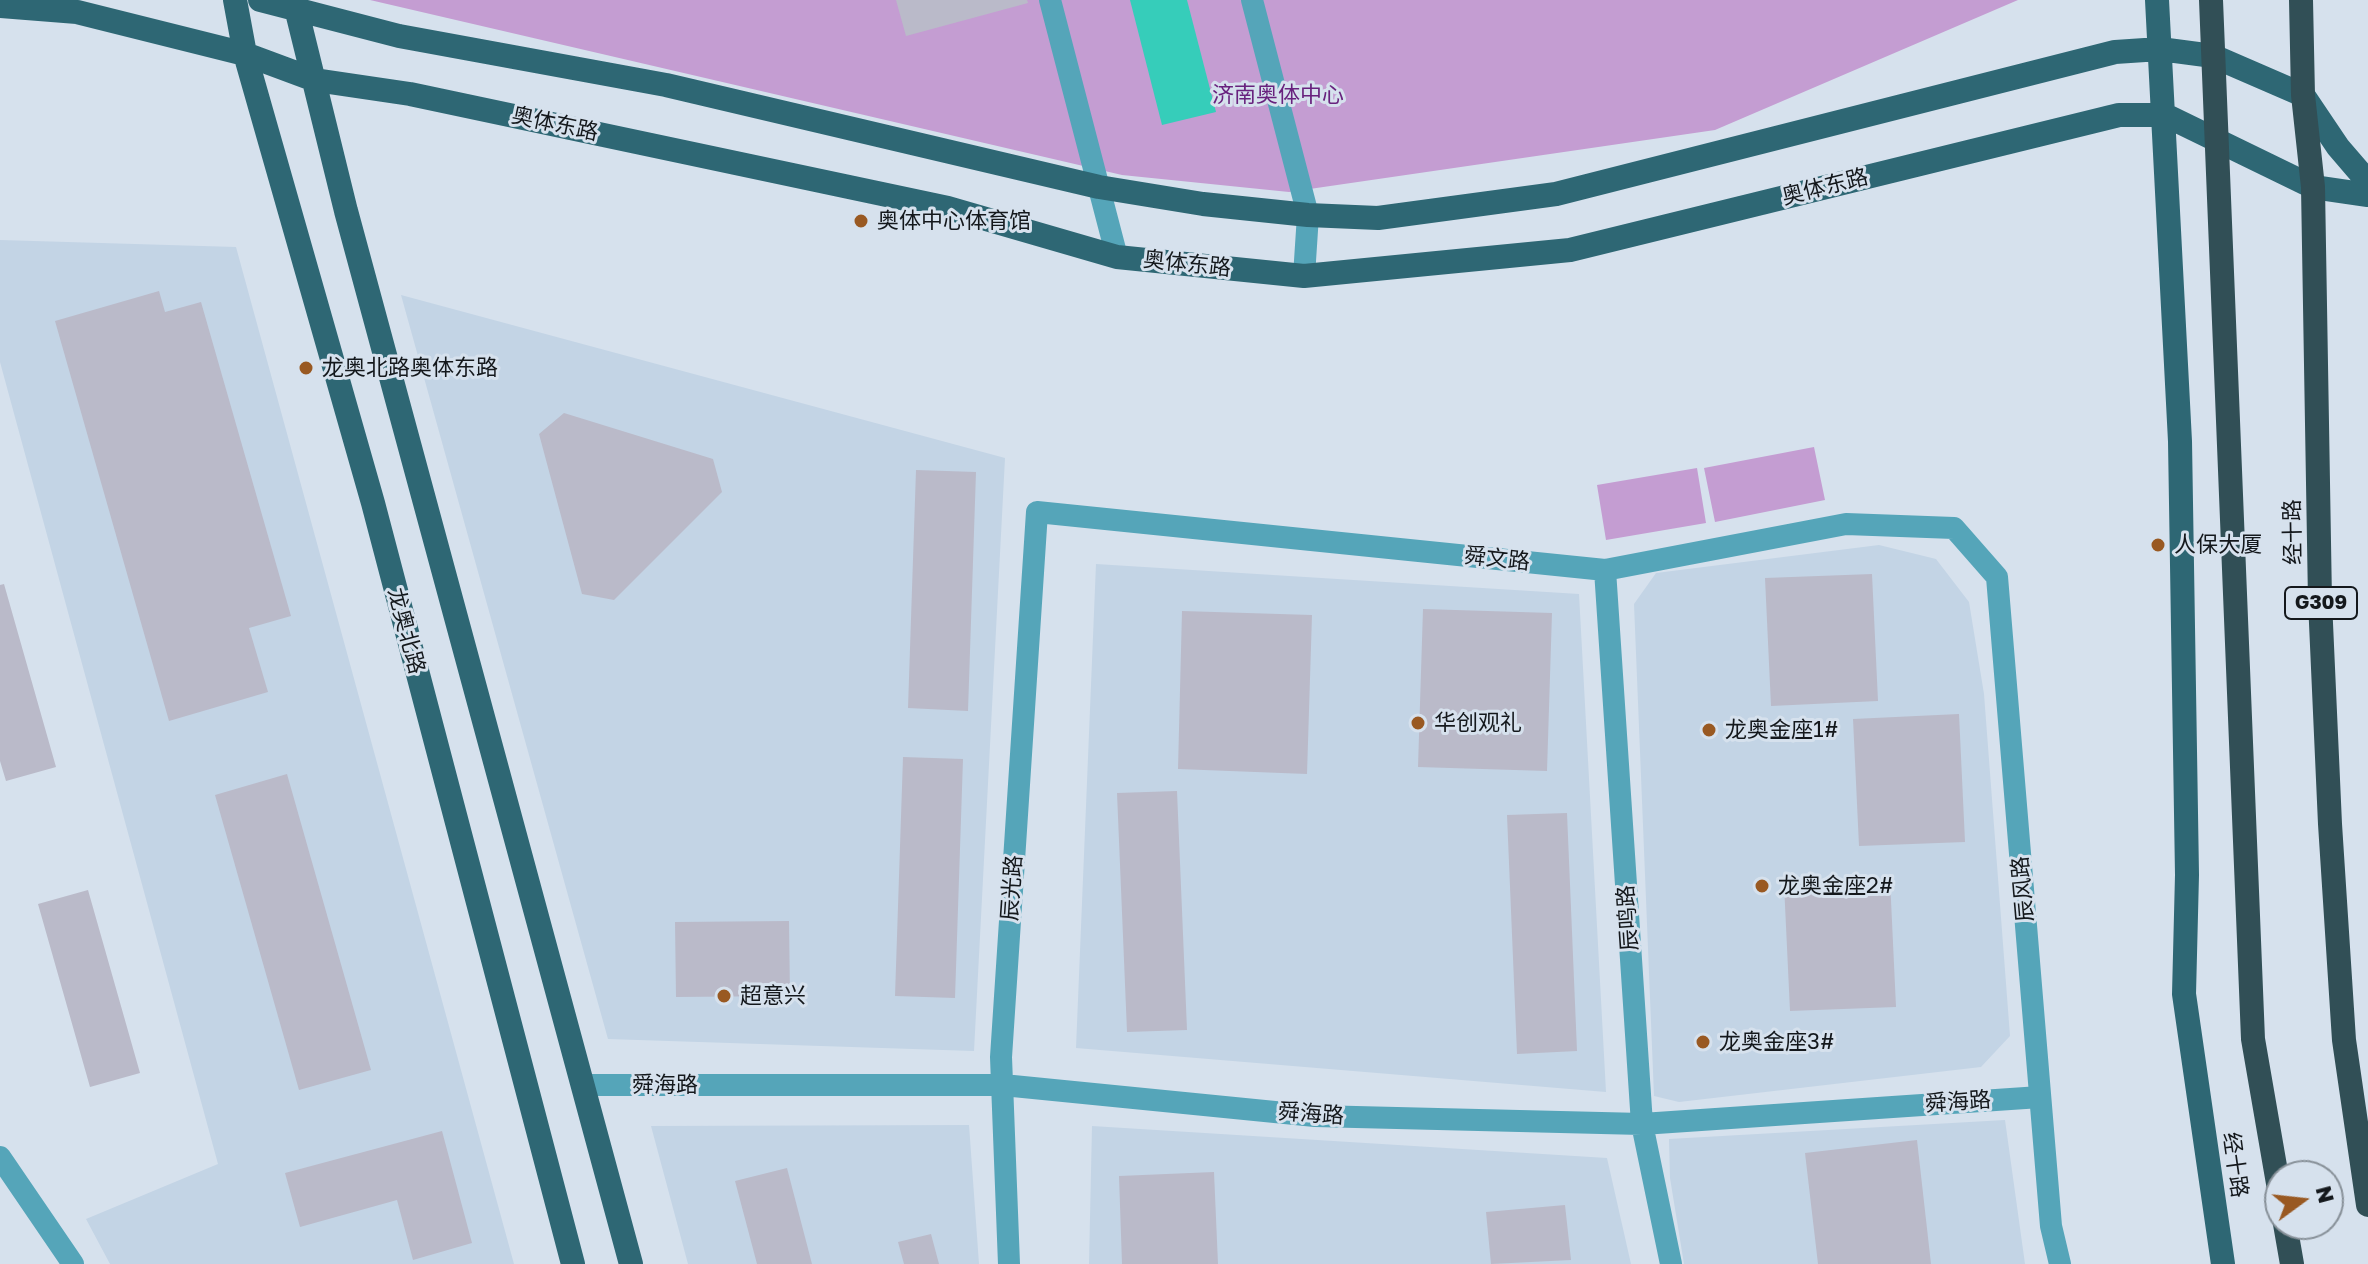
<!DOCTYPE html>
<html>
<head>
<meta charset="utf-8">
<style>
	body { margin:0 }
	#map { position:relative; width:2368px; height:1264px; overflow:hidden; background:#d6e1ed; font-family:"Golos Text",sans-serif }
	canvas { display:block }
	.north { position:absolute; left:2264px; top:1160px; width:80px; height:80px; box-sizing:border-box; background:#d6e1ed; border:2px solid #889199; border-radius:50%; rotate:75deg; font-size:22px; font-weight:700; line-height:32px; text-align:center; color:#14181c }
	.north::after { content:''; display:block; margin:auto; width:28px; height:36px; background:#995922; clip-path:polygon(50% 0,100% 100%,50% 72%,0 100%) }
</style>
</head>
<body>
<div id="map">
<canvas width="2368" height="1264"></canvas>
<div class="north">N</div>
</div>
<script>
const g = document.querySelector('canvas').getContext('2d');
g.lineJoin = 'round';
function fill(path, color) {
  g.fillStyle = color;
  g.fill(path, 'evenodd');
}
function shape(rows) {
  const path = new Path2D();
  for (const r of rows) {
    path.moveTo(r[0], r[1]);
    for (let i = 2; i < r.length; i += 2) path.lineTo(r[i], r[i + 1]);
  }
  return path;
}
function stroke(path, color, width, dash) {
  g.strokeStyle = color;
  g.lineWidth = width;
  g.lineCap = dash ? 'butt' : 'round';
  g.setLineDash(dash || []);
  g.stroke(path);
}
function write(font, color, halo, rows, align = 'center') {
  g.font = font + ' "Golos Text","Noto Sans SC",sans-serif';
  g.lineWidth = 6;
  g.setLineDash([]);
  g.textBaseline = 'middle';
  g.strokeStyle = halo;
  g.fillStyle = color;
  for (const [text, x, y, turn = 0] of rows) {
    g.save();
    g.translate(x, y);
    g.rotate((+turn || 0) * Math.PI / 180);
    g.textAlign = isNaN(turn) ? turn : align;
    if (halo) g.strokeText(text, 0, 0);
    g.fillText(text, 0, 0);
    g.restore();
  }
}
const built = shape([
	[0,240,236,247,514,1264,110,1264,86,1219,218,1164,0,362],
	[401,295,1005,458,974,1051,608,1039],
	[1879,545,1936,559,1969,602,1984,694,2010,1036,1981,1067,1679,1102,1654,1096,1634,604,1656,573],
	[1096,564,1579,594,1606,1092,1076,1048],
	[2005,1120,2025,1264,1684,1264,1670,1178,1669,1139],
	[969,1125,979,1264,688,1264,651,1126],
	[1092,1126,1607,1158,1631,1264,1089,1264]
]);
const green = shape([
	[370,0,2018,0,1715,130,1289,192,1122,175],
	[1814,447,1825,500,1715,522,1704,468],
	[1697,468,1706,523,1606,540,1597,485]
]);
const water = shape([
	[1130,0,1187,0,1216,112,1162,125]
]);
const building = shape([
	[896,0,1027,0,1028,3,906,36],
	[159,291,165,312,201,302,291,616,249,628,268,692,169,721,55,321],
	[564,413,713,459,722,492,614,600,582,594,539,434],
	[916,470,976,472,968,711,908,708],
	[1872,574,1878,701,1771,706,1765,578],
	[4,584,56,767,6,781,0,761,0,585],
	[1423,609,1552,613,1547,771,1418,767],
	[1182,611,1312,615,1307,774,1178,769],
	[1959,714,1965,842,1859,846,1853,719],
	[903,757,963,759,955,998,895,996],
	[287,774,371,1070,299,1090,215,795],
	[1177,791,1187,1030,1127,1032,1117,793],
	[1567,813,1577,1051,1517,1054,1507,815],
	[1890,879,1896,1007,1790,1011,1784,884],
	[88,890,140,1073,90,1087,38,904],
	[789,921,790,996,676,997,675,922],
	[442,1131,472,1243,413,1260,397,1200,300,1227,285,1173],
	[1917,1140,1931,1264,1818,1264,1805,1153],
	[787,1168,812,1264,757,1264,735,1181],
	[1214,1172,1218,1264,1122,1264,1119,1176],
	[1565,1205,1571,1260,1491,1264,1486,1212],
	[931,1234,939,1264,904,1264,898,1242]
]);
const minor = shape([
	[1050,0,1117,257],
	[1252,0,1308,215,1304,276],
	[1605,570,1642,1124,1671,1264],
	[583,1085,1003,1085,1315,1116,1642,1124,2040,1097],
	[0,1157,73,1264],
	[1009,1264,1001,1057,1037,512,1605,570,1846,524,1954,528,1997,577,2051,1226,2060,1264]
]);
const major = shape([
	[235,0,245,54,373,503,573,1264],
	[260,0,399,36,666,85,1099,187,1203,204,1308,215,1378,218,1556,194,2115,52,2160,49,2213,56,2303,95,2338,147,2368,182],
	[294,0,346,211,631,1264],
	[2157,0,2180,441,2187,875,2184,994,2223,1264],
	[0,6,77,12,245,54,315,80,410,94,948,208,1117,257,1304,276,1570,250,2119,115,2165,115,2313,187,2368,195]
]);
const highway = shape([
	[2211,0,2253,1039,2280,1195],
	[2301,0,2303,95,2313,187,2320,601,2330,824,2344,1040,2368,1205],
	[2285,1224,2292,1264]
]);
const markers = [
	[861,221,8,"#995922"],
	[306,368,8,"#995922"],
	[2158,545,8,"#995922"],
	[1418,723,8,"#995922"],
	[1709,730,8,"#995922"],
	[1762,886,8,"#995922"],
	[724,996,8,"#995922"],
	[1703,1042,8,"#995922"]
];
const shields = [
	[2321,603,72]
];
const shieldNames = [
	["G309",2321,603]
];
const parkNames = [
	["济南奥体中心",1278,95]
];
const streetNames = [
	["奥体东路",555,124,12],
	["奥体东路",1825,187,-14],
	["奥体东路",1187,264,6],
	["经十路",2293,532,-91],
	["舜文路",1497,559,6],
	["龙奥北路",406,631,75],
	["辰光路",1012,888,-86],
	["辰风路",2023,889,-95],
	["辰鸣路",1628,918,-94],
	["舜海路",665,1085],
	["舜海路",1958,1102,-4],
	["舜海路",1311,1114,4],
	["经十路",2235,1165,82]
];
const poiNames = [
	["奥体中心体育馆",877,221],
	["龙奥北路奥体东路",322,368],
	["人保大厦",2174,545],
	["华创观礼",1434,723],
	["龙奥金座1#",1725,730],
	["龙奥金座2#",1778,886],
	["超意兴",740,996],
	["龙奥金座3#",1719,1042]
];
fill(built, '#c3d4e5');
fill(green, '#c49dd2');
fill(water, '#36cdba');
fill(building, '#babac9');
stroke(minor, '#55a5b9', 22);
stroke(major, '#2e6774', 24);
stroke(highway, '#314f56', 24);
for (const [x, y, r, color] of markers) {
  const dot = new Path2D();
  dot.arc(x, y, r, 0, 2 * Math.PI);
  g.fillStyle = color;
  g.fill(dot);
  stroke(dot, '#d6e1ed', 3);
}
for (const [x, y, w] of shields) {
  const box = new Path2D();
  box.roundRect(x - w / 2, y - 16, w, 32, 6);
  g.fillStyle = '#d6e1ed';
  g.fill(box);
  stroke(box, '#14181c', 2);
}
write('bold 20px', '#14181c', null, shieldNames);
write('22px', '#68227e', '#d6e1ed', parkNames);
write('22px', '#14181c', '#d6e1ed', streetNames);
write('22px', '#14181c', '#d6e1ed', poiNames, 'left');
</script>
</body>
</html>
